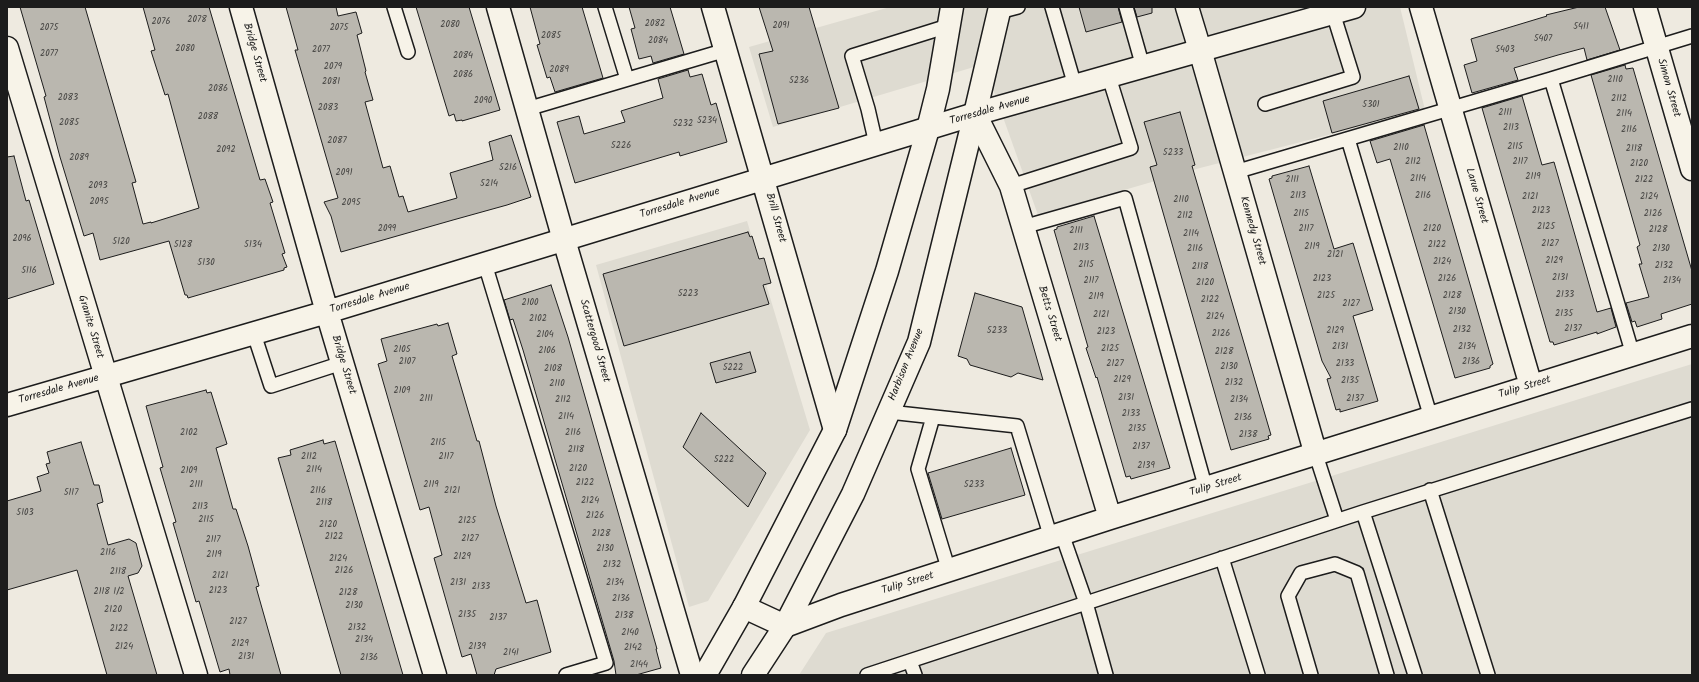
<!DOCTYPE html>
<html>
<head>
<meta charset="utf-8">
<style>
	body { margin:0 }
	#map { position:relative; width:1699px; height:682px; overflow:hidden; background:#eeeae0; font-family:Kalam,sans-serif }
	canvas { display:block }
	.frame { position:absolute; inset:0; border:8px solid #1c1c1c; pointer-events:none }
</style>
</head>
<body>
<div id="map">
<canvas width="1699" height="682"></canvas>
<div class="frame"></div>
</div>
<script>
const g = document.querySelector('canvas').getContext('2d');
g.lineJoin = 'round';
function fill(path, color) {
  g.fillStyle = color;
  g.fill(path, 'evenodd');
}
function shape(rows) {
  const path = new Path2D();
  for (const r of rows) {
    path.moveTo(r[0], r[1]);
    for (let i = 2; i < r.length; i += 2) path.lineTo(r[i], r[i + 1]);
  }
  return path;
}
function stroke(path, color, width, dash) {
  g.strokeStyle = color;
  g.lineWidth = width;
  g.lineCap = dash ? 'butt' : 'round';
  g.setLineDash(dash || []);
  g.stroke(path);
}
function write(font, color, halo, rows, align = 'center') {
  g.font = font + ' Kalam,sans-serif';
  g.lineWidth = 3;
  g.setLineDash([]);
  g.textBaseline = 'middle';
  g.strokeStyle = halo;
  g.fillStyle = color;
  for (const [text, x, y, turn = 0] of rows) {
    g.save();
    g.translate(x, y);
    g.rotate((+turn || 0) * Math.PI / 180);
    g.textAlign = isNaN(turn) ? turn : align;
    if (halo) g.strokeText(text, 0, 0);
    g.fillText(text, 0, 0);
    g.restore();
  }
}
const built = shape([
	[890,7,1400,7,1425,110,1200,168,1038,215,984,64,773,127,749,47],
	[747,221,810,430,708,601,689,607,596,265],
	[1692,364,1692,675,799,675,826,633]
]);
const building = shape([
	[20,7,85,7,136,182,132,183,143,224,151,222,151,223,199,208,168,94,165,95,151,51,155,50,143,7,209,7,260,180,265,179,273,202,270,203,285,253,282,254,287,267,284,268,284,270,188,298,187,295,185,295,169,241,100,260,93,233,84,236,60,157,44,97,46,96,20,7],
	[286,7,336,7,338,16,356,12,362,33,357,35,366,71,365,72,373,100,365,102,383,168,390,166,399,197,403,196,408,212,457,198,450,173,493,160,489,142,511,135,531,197,507,205,453,220,341,252,331,216,324,202,338,198,295,50,298,50,286,7],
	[416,7,469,7,500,110,462,121,462,120,456,121,454,114,449,116,416,7],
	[530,7,582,7,603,78,555,92,550,77,547,78,537,45,540,44,530,7],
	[629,7,670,7,684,54,653,63,651,56,639,59,631,29,635,28,629,7],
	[759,7,809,7,839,108,778,124,759,54,773,51,759,7],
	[1079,7,1118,7,1122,22,1086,32,1079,7],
	[1134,7,1152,7,1152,13,1137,17,1134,7],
	[1579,7,1605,7,1620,50,1587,60,1584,48,1558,55,1514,68,1518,80,1472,93,1464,65,1477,61,1471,39,1547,16,1546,15,1579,7],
	[1625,65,1626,69,1633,68,1692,271,1692,304,1661,314,1662,319,1637,327,1635,321,1632,322,1626,303,1649,297,1639,264,1642,264,1637,247,1640,245,1591,75,1625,65],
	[688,70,690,77,702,74,711,105,716,103,727,142,680,156,679,152,575,183,557,122,579,116,584,134,625,122,621,111,663,98,658,79,688,70],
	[1409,76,1419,109,1332,133,1323,101,1409,76],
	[1522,96,1542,165,1554,162,1597,312,1611,308,1616,327,1597,334,1597,332,1554,345,1553,342,1550,342,1482,108,1522,96],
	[1180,112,1195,165,1192,166,1271,435,1268,436,1269,439,1231,450,1150,167,1157,165,1144,122,1180,112],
	[1424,125,1493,364,1490,366,1490,368,1455,378,1390,159,1377,163,1370,141,1424,125],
	[14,156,26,201,29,200,54,284,7,299,7,157,14,156],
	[1309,166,1334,249,1353,243,1373,310,1353,316,1378,401,1340,412,1340,409,1336,410,1327,379,1331,378,1322,361,1269,179,1272,178,1272,176,1309,166],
	[1094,216,1170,468,1131,479,1130,476,1126,477,1097,377,1096,378,1086,348,1088,347,1054,230,1057,229,1057,227,1094,216],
	[748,232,750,237,752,236,759,259,764,258,771,283,763,285,769,304,624,346,603,274,748,232],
	[551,285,568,337,657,649,656,649,661,668,636,675,616,675,614,661,523,350,513,319,510,320,504,300,551,285],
	[975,293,1022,307,1043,380,1018,373,1011,377,970,365,967,359,958,356,975,293],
	[448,323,457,354,452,356,477,441,479,441,496,506,526,603,537,600,551,652,496,669,494,675,477,675,471,654,462,657,434,558,442,555,429,507,420,510,378,364,387,361,381,339,437,324,438,326,448,323],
	[750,352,756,372,716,383,710,363,750,352],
	[206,390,207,393,211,392,227,444,216,448,233,509,236,509,248,546,259,586,256,587,281,675,230,675,229,669,220,672,199,601,196,602,173,523,176,522,160,468,163,467,146,406,206,390],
	[701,413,766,473,748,507,683,447,701,413],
	[323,440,324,444,335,441,403,675,341,675,278,458,291,455,290,450,323,440],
	[81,442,94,485,99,485,103,502,97,504,108,545,129,539,136,543,142,566,138,573,128,576,157,675,107,675,77,570,7,590,7,501,41,491,37,477,49,473,46,464,50,463,47,452,81,442],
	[1011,448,1025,495,942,519,928,473,1011,448]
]);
const service = shape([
	[394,7,408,52],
	[605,7,627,79],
	[1052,7,1075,86],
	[1126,7,1143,67],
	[999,12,1018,7],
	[1265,104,1353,77,1333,13],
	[527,109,726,50],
	[1348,139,1431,418],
	[876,144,868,109,852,56,948,26],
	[1235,172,1551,79],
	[1011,186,1131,148,1109,77],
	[1023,227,1125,198,1206,489],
	[485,264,606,663,566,675],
	[254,334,271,386,342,363],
	[1633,355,1551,79,1692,36],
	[889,412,1017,426,1051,538],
	[933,417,918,469,949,571],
	[1316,455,1337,520],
	[1430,490,1488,675],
	[1363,512,1415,675],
	[1062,534,1086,603,1106,675],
	[1222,558,1258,675],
	[910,661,915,675],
	[867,675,1363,512,1692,409],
	[1311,675,1288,596,1301,573,1335,564,1357,573,1387,675]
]);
const minor = shape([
	[498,7,564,240,692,675],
	[713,7,835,430],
	[1187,7,1200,50,1316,455],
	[1421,7,1531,386],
	[1645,7,1692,169],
	[7,48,196,675],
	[975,114,1011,186,1110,518],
	[744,607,785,626,841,605,1110,518,1692,336]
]);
const tertiary = shape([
	[975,114,1354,7]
]);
const secondary = shape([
	[241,7,327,312,435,675],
	[7,405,327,312,975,114]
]);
const primary = shape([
	[705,675,744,607,835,430,887,271,928,129,938,89,952,7],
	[753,675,785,626,853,494,919,342,975,114,1000,7]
]);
const numberNames = [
	["2078",197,20],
	["2076",161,22],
	["2082",655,24],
	["2080",450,25],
	["2091",781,26],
	["5411",1581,27],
	["2075",49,28],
	["2075",339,28],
	["2085",551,36],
	["5407",1543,39],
	["2084",658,41],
	["2080",185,49],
	["2077",321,50],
	["5403",1505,50],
	["2077",49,54],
	["2084",463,56],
	["2079",333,67],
	["2089",559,70],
	["2086",463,75],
	["2110",1615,80],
	["5236",799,81],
	["2081",331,82],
	["2086",218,89],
	["2083",68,98],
	["2112",1619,99],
	["2090",483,101],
	["5301",1371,105],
	["2083",328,108],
	["2111",1505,113],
	["2114",1624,114],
	["2088",208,117],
	["5234",707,121],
	["2085",69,123],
	["5232",683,124],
	["2113",1511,128],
	["2116",1629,130],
	["2087",337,141],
	["5226",621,146],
	["2115",1515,147],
	["2110",1401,148],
	["2118",1634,149],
	["2092",226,150],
	["5233",1173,153],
	["2089",79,158],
	["2112",1413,162],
	["2117",1520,162],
	["2120",1639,164],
	["5216",508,168],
	["2091",344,173],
	["2119",1533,177],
	["2114",1418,179],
	["2111",1292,180],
	["2122",1644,180],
	["5214",489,184],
	["2093",98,186],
	["2113",1298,196],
	["2116",1423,196],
	["2121",1530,197],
	["2124",1649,197],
	["2110",1181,200],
	["2095",99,202],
	["2095",351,203],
	["2123",1541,211],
	["2115",1301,214],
	["2126",1653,214],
	["2112",1185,216],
	["2125",1546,227],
	["2099",387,229],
	["2117",1306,229],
	["2120",1432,229],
	["2128",1658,230],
	["2111",1076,231],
	["2114",1191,234],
	["2096",22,239],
	["5120",121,242],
	["2127",1550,244],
	["5128",183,245],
	["5134",253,245],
	["2122",1437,245],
	["2119",1312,247],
	["2113",1081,248],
	["2116",1195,249],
	["2130",1661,249],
	["2121",1335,255],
	["2129",1554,261],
	["2124",1442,262],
	["5130",206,263],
	["2115",1086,265],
	["2132",1664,266],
	["2118",1200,267],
	["5116",29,271],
	["2131",1560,278],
	["2123",1322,279],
	["2126",1447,279],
	["2117",1091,281],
	["2134",1672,281],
	["2120",1205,283],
	["5223",688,294],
	["2133",1565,295],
	["2125",1326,296],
	["2128",1452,296],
	["2119",1096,297],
	["2122",1210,300],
	["2100",530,303],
	["2127",1351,304],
	["2130",1457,312],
	["2135",1564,314],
	["2121",1101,315],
	["2124",1215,317],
	["2102",538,319],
	["2137",1573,329],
	["2132",1462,330],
	["5233",997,331],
	["2129",1335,331],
	["2123",1106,332],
	["2126",1221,334],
	["2104",545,335],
	["2131",1340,347],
	["2134",1467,347],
	["2125",1110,349],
	["2105",402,350],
	["2106",547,351],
	["2128",1224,352],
	["2107",407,362],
	["2136",1471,362],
	["2127",1115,364],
	["2133",1345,364],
	["2130",1229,367],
	["5222",733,368],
	["2108",553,369],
	["2129",1122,380],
	["2135",1350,381],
	["2132",1234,383],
	["2110",557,384],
	["2109",402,391],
	["2131",1126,398],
	["2111",426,399],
	["2137",1355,399],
	["2112",563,400],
	["2134",1239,400],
	["2133",1131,414],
	["2114",566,417],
	["2136",1243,418],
	["2135",1137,429],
	["2102",189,433],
	["2116",573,433],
	["2138",1248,435],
	["2115",438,443],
	["2137",1141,447],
	["2118",576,450],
	["2112",309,457],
	["2117",446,457],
	["5222",724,460],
	["2139",1146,466],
	["2120",578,469],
	["2114",314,470],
	["2109",189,471],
	["2122",585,483],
	["2111",196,485],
	["2119",431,485],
	["5233",974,485],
	["2116",318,491],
	["2121",452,491],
	["5117",71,493],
	["2124",590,501],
	["2118",324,503],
	["2113",200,507],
	["5103",25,513],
	["2126",595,516],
	["2115",206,520],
	["2125",467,521],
	["2120",328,525],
	["2128",601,534],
	["2122",334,537],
	["2127",470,539],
	["2117",213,540],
	["2130",605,549],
	["2116",108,553],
	["2119",214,555],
	["2129",462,557],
	["2124",338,559],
	["2132",612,565],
	["2126",344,571],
	["2118",118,572],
	["2121",220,576],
	["2131",458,583],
	["2134",615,583],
	["2133",481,587],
	["2123",218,591],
	["2118 1/2",109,592],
	["2128",348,593],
	["2136",621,599],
	["2130",354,606],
	["2120",113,610],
	["2135",467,615],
	["2138",624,616],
	["2137",498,618],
	["2127",238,622],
	["2132",357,628],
	["2122",119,629],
	["2140",630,633],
	["2134",364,640],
	["2129",240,644],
	["2124",124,647],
	["2139",477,647],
	["2142",633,648],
	["2141",511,653],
	["2131",246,657],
	["2136",369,658],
	["2144",639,665]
];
const streetNames = [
	["Bridge Street",254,53,74],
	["Simon Street",1668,88,74],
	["Torresdale Avenue",990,111,-16],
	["Larue Street",1476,196,74],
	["Torresdale Avenue",680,204,-17],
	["Brill Street",775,218,74],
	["Kennedy Street",1252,231,74],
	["Torresdale Avenue",370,299,-17],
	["Betts Street",1049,314,73],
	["Granite Street",90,327,73],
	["Scattergood Street",594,341,74],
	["Bridge Street",343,365,73],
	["Harbison Avenue",907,365,-68],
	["Tulip Street",1525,388,-17],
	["Torresdale Avenue",59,390,-16],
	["Tulip Street",1216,486,-17],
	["Tulip Street",908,584,-17]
];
fill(built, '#dedbd1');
fill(building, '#bab7af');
stroke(building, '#1c1c1c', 1);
stroke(service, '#1c1c1c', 16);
stroke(minor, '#1c1c1c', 25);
stroke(tertiary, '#1c1c1c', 25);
stroke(secondary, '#1c1c1c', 25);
stroke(primary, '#1c1c1c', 25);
stroke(service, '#f7f3e8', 13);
stroke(minor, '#f7f3e8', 22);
stroke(tertiary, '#f7f3e8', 22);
stroke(secondary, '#f7f3e8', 22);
stroke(primary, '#f7f3e8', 22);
write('9px', '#444341', null, numberNames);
write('11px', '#1c1c1c', '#f7f3e8', streetNames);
</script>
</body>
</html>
